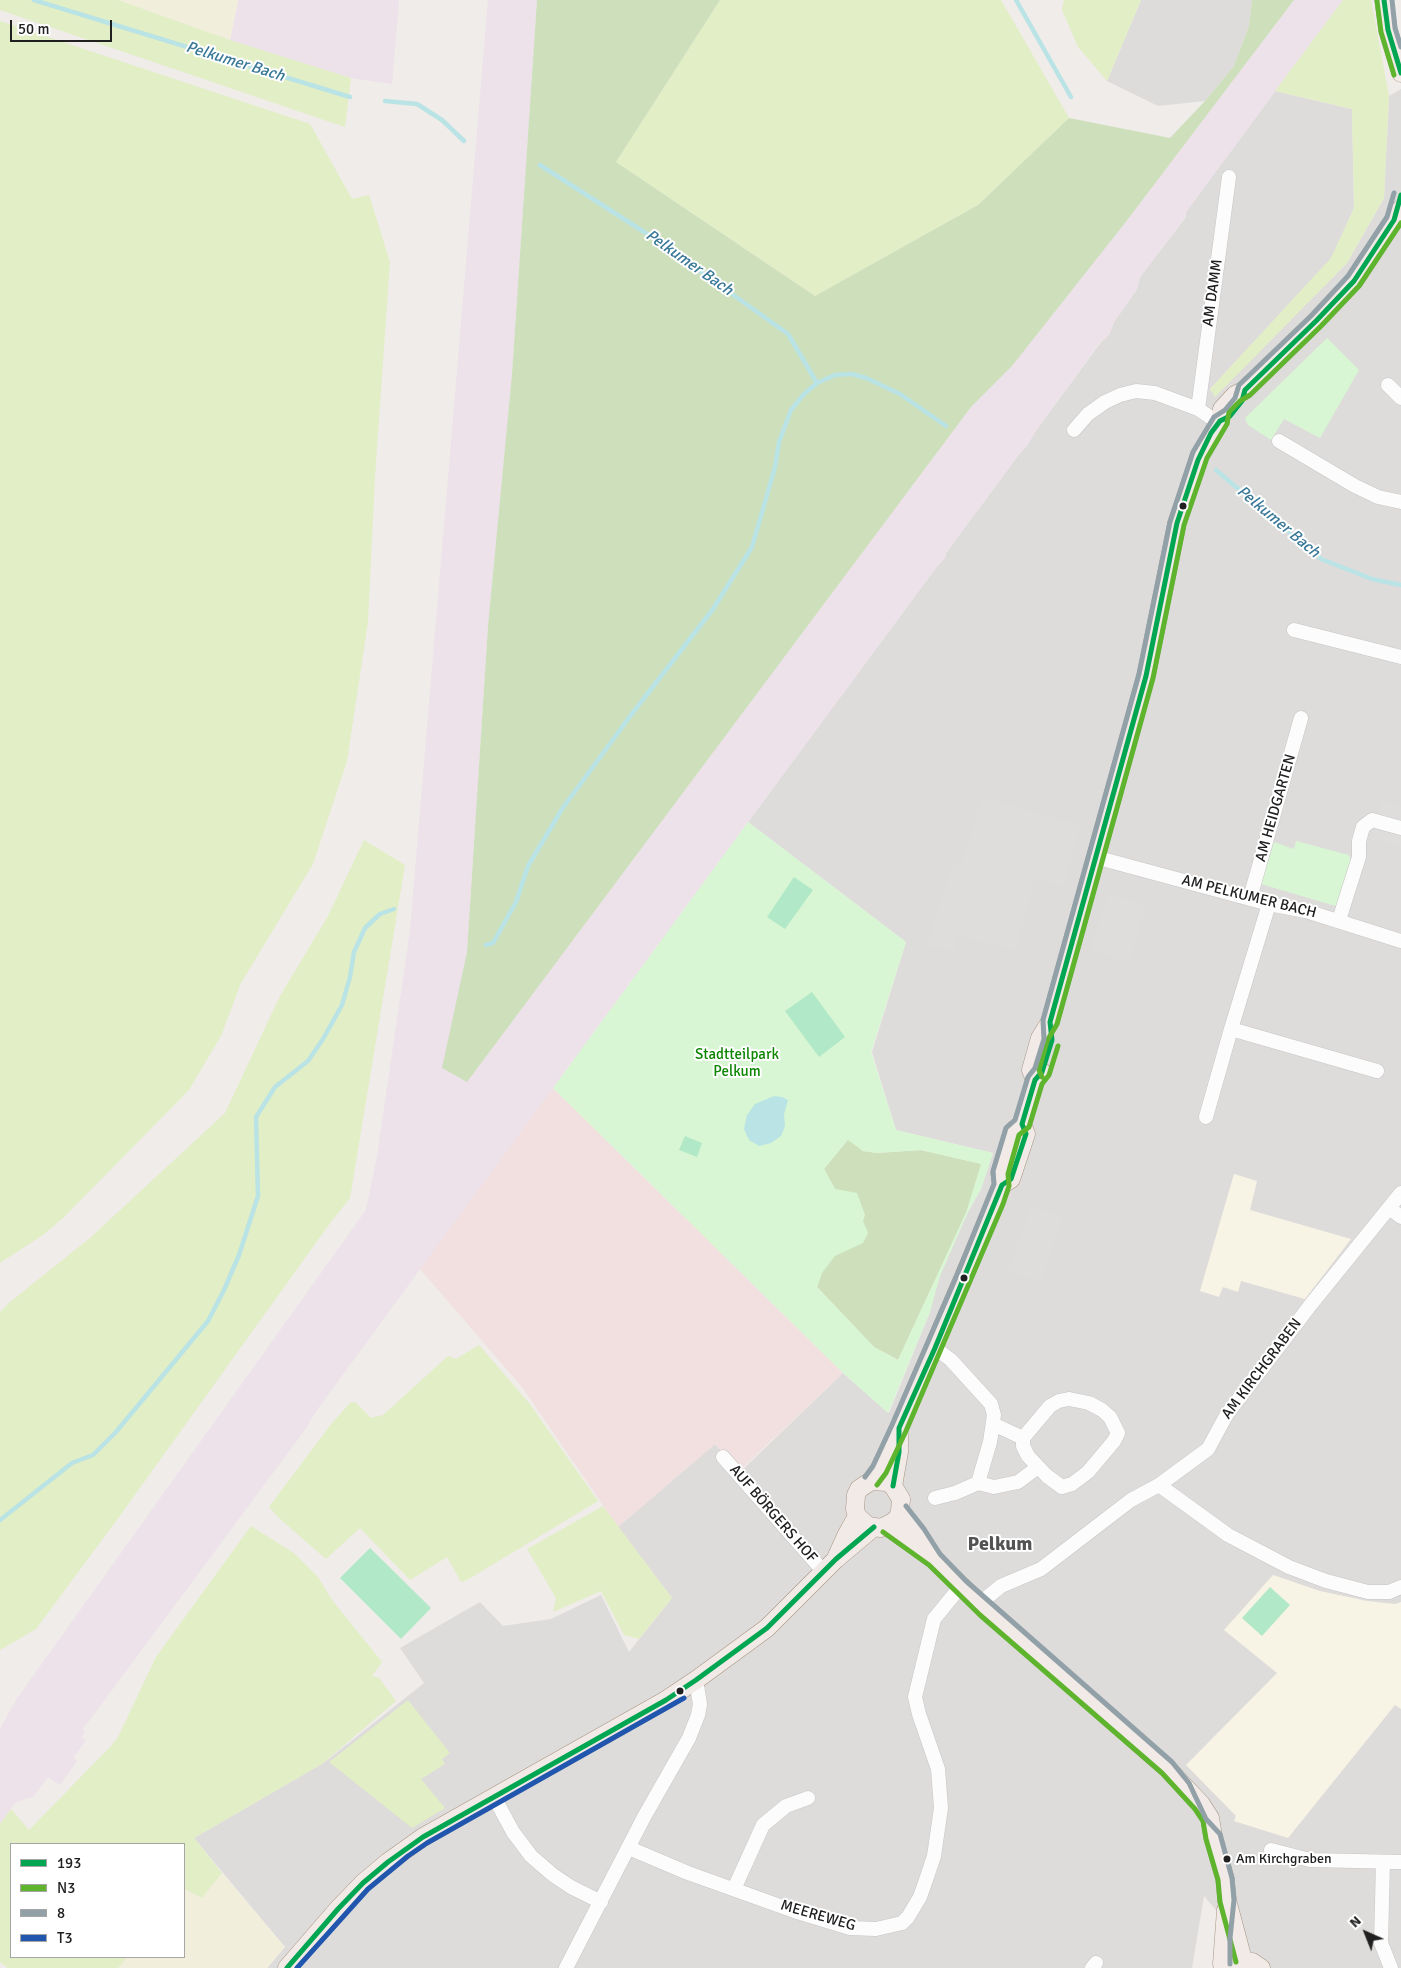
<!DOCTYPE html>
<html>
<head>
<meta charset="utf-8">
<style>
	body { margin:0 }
	#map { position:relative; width:1401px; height:1968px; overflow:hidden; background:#efece9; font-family:Signika,sans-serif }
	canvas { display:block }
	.legend { position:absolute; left:10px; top:1843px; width:175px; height:115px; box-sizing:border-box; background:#fff; border:1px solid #a6a6a6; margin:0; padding:6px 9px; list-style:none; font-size:15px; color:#202020 }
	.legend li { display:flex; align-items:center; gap:10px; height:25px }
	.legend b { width:25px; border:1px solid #a6a6a6 }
	.north { position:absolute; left:1341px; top:1908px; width:50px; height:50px; -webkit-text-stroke:4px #fff; paint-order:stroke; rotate:316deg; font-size:14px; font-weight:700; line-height:20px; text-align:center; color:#202020 }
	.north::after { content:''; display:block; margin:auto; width:18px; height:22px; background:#202020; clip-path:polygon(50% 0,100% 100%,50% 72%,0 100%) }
	.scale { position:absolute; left:10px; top:20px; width:102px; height:22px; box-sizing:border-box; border:2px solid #202020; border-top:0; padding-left:6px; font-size:15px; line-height:18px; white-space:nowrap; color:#202020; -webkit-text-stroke:4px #fff; paint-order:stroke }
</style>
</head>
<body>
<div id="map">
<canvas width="1401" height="1968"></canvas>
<ul class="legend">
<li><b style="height:6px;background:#00a651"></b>193</li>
<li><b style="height:6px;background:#5fb42e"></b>N3</li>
<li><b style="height:6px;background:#92a0a8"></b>8</li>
<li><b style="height:6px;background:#2056ae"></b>T3</li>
</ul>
<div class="north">N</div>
<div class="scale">50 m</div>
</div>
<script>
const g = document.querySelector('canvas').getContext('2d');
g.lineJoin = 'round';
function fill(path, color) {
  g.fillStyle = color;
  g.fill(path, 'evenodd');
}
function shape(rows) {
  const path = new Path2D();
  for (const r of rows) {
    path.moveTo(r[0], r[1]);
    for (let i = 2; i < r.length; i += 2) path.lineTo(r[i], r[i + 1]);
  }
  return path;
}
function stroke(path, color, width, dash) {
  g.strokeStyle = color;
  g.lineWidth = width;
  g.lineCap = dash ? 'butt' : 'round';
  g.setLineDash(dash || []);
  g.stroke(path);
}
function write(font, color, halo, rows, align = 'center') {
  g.font = font + ' Signika,sans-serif';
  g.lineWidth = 4;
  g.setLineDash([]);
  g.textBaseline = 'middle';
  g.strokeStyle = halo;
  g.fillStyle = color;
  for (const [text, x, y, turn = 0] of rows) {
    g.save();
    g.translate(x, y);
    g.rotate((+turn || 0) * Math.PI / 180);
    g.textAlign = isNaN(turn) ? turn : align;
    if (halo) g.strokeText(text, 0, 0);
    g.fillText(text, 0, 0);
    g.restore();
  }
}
const residential = shape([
	[1141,0,1252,0,1249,26,1234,66,1205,101,1158,106,1107,81],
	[1401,89,1401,1968,1265,1968,1204,1896,1192,1968,267,1968,285,1947,194,1838,325,1762,424,1683,400,1648,480,1602,503,1626,551,1619,601,1595,629,1652,672,1598,618,1527,715,1444,740,1472,843,1373,889,1413,930,1312,939,1276,968,1212,981,1189,993,1153,896,1130,872,1052,906,942,748,822,938,565,945,558,946,553,1020,453,1027,446,1035,432,1101,342,1105,339,1110,333,1114,322,1137,289,1140,277,1186,217,1186,212,1275,91,1352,109,1354,208,1332,258,1210,389,1215,396,1347,263,1384,198,1389,96]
]);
const commercial = shape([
	[553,1088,843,1373,739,1471,715,1444,618,1527,522,1387,420,1269]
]);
const industrial = shape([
	[238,0,399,0,392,84,351,78,230,40],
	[488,0,537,0,512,374,488,626,467,952,456,1006,467,1082,971,407,1012,366,1125,223,1294,0,1343,0,1232,150,1186,212,1186,216,1140,277,1137,289,1114,322,1110,333,1105,339,1100,342,1035,432,1027,446,1020,453,946,553,945,558,938,565,748,822,314,1414,307,1427,83,1729,85,1732,81,1737,86,1740,73,1758,77,1761,60,1785,48,1777,34,1796,15,1803,0,1824,0,1729,16,1700,366,1210,377,1156,410,931]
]);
const education = shape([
	[1234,1174,1257,1181,1250,1210,1351,1239,1305,1299,1241,1281,1238,1292,1223,1287,1219,1297,1200,1291],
	[1273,1575,1320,1591,1367,1601,1395,1604,1401,1602,1401,1709,1395,1705,1288,1838,1234,1821,1236,1816,1186,1765,1277,1673,1224,1630]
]);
const farmland = shape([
	[118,0,238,0,230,40],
	[222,1873,285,1947,267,1968,118,1968,127,1957,184,1957,184,1889,202,1898]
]);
const grass = shape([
	[0,0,118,0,230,40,351,78,345,127,0,10],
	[720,0,1001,0,1069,118,978,205,815,296,616,162],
	[1064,0,1141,0,1107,81,1078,47,1062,10],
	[1343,0,1371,0,1389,96,1384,198,1347,263,1215,397,1210,389,1331,258,1354,208,1352,109,1275,91],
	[0,21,310,124,352,199,369,195,390,262,375,476,368,622,347,761,313,864,241,983,221,1036,189,1090,64,1217,43,1235,0,1263],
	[364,840,405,865,350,1198,328,1226,119,1517,36,1629,0,1650,0,1312,10,1302,90,1238,225,1113,280,996,328,916],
	[479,1345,529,1403,598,1501,467,1580,461,1582,447,1557,410,1580,360,1528,326,1559,280,1519,269,1507,332,1423,350,1403,355,1402,371,1418,383,1415,448,1356,456,1359],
	[603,1506,672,1598,639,1639,624,1635,601,1591,553,1612,556,1598,527,1549],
	[251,1526,294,1553,318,1577,332,1600,382,1662,372,1676,379,1678,396,1701,322,1764,194,1838,222,1873,202,1898,184,1889,184,1844,11,1844,11,1957,127,1957,118,1968,8,1968,0,1962,0,1824,11,1809,29,1830,110,1747,118,1737,156,1657],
	[408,1700,450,1753,442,1759,445,1764,421,1779,445,1808,412,1828,329,1762]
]);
const forest = shape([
	[537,0,720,0,616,162,815,296,978,205,1069,118,1170,138,1205,101,1234,66,1249,26,1252,0,1294,0,1125,223,1012,366,971,407,467,1082,442,1068,467,952,488,626,512,374],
	[848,1139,863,1151,877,1153,921,1150,982,1164,966,1213,898,1360,874,1347,817,1287,827,1256,835,1189,824,1169]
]);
const park = shape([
	[1327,338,1359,370,1320,438,1284,419,1271,440,1248,425,1245,418],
	[748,822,906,942,871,1052,896,1130,993,1153,981,1189,968,1212,940,1276,930,1312,888,1413,843,1373,553,1088],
	[848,1140,863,1151,877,1153,921,1150,981,1164,966,1213,898,1360,874,1347,817,1287,822,1273,835,1256,863,1243,868,1233,863,1221,865,1215,857,1193,835,1189,824,1169],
	[1296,841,1349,855,1353,866,1339,907,1261,884,1274,842,1294,849]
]);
const pitch = shape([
	[794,877,813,890,785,929,767,917],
	[812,992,845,1037,819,1057,785,1011],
	[685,1136,702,1143,697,1157,679,1150],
	[370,1548,431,1608,401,1639,340,1578],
	[1270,1587,1290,1605,1262,1636,1242,1618]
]);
const parking = shape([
	[982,797,1081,826,1063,886,1035,879,1016,950,957,935,953,951,928,945,952,863,961,865],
	[1381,801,1401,807,1401,847,1372,839],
	[1108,894,1146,906,1130,962,1091,951],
	[1030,1206,1063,1217,1041,1282,1008,1271]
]);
const water = shape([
	[774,1096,782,1097,788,1100,784,1114,785,1126,781,1136,771,1143,759,1146,749,1140,744,1129,747,1115,755,1104]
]);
const stream = shape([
	[34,0,350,97],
	[1016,0,1071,97],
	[385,101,417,104,442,120,464,141],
	[540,165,655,239,788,334,817,383],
	[1216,470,1321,559,1372,579,1401,585],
	[486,945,493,943,516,902,528,866,562,809,631,715,713,609,752,547,775,467,779,442,791,410,804,394,817,383,835,375,852,374,866,378,900,394,946,426],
	[0,1520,72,1463,93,1455,116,1432,208,1321,224,1290,239,1255,258,1196,256,1117,275,1087,308,1061,323,1039,342,1005,350,977,354,952,365,928,380,914,394,909]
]);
const minor = shape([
	[1388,385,1401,398],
	[1198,409,1229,177],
	[1074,430,1088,414,1105,402,1120,395,1136,391,1155,393,1198,409,1219,423],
	[1279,441,1355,486,1378,497,1401,502],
	[1294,630,1401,657],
	[1095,857,1269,904,1306,911,1401,941],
	[1250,898,1301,718],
	[1269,904,1231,1029,1377,1071],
	[1339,920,1359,857,1359,841,1363,827,1372,820,1401,828],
	[1206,1117,1231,1029],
	[1389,1208,1401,1217],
	[935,1348,951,1360,991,1404,994,1415,990,1442,978,1483,955,1493,935,1498],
	[1069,1399,1089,1403,1102,1410,1110,1417,1118,1433,1114,1441,1088,1472,1072,1484,1062,1487,1047,1476,1028,1456,1023,1446,1023,1438,1050,1406,1059,1401,1069,1399],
	[993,1424,1023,1438],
	[723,1457,824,1572],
	[978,1483,994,1487,1018,1482,1038,1467],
	[1159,1485,1228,1535,1289,1567,1326,1581,1368,1592,1389,1592,1401,1587],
	[979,1604,1001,1586,1041,1569,1131,1500,1159,1485,1208,1449,1227,1414,1312,1303,1401,1193],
	[494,1797,513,1832,531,1856,553,1875,571,1887,601,1902],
	[629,1848,688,1873,794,1911,850,1928,876,1929,902,1923,908,1917,920,1897,927,1877,934,1856,941,1808,938,1769,919,1714,915,1697,934,1619,961,1586],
	[1271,1850,1310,1860,1401,1862],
	[1383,1862,1381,1943,1391,1968],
	[734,1889,763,1825,786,1806,808,1798],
	[566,1968,644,1817,689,1738,698,1715,700,1704,696,1680],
	[1092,1968,1096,1963]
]);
const major = shape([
	[1384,0,1388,30,1401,73],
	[1035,1080,1031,1070,1040,1038,1050,1022,1146,676,1177,523,1200,455,1220,421,1222,409,1235,395,1245,390,1316,321,1354,281,1401,209],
	[1002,1185,1011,1179,1026,1134,1022,1124],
	[871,1481,887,1482,893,1486,901,1499,900,1511,898,1517,893,1522,881,1528,868,1526,857,1516,855,1509,856,1495,859,1489,871,1481,879,1470,899,1428,996,1201,1002,1185,1000,1173,1013,1131,1022,1124,1035,1080,1042,1072],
	[893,1486,899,1452,899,1434],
	[900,1511,918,1533,931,1555],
	[887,1526,934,1559,985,1609,1167,1768,1201,1804,1210,1818,1213,1837,1225,1879,1227,1900,1243,1960],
	[837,1556,847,1534,857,1516],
	[1233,1960,1252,1962,1261,1968],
	[1222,1964,1226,1910],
	[287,1968,338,1909,363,1883,388,1862,423,1837,666,1700,696,1680,767,1628,836,1559,874,1527]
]);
const bus1 = shape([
	[1384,0,1388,30,1401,73],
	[893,1486,899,1452,899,1428,935,1348,1002,1185,1011,1179,1026,1134,1022,1124,1035,1080,1042,1072,1052,1040,1050,1022,1146,676,1177,523,1198,460,1211,433,1220,421,1230,416,1242,401,1245,390,1316,321,1354,281,1394,220,1401,195],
	[287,1968,338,1909,363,1883,388,1862,423,1837,666,1700,696,1680,767,1628,836,1559,874,1527]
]);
const bus2 = shape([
	[1377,1,1381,32,1394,75],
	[1042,1077,1039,1070,1047,1041,1057,1024,1153,678,1184,525,1207,458,1227,424,1229,412,1240,401,1250,395,1321,326,1359,286,1401,223],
	[877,1485,886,1473,906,1431,1003,1204,1009,1186,1008,1174,1019,1135,1029,1127,1042,1084,1049,1075,1058,1046],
	[883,1532,929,1565,980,1615,1162,1773,1195,1809,1203,1821,1206,1839,1218,1880,1220,1902,1236,1962]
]);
const bus3 = shape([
	[1392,0,1395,28,1401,47],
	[865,1477,873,1466,892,1425,957,1275,994,1184,993,1171,1006,1128,1015,1120,1028,1077,1035,1068,1044,1039,1043,1020,1139,674,1170,522,1193,452,1214,417,1225,410,1235,398,1239,385,1311,316,1348,276,1387,217,1394,193],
	[906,1506,924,1529,940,1554,966,1581,1172,1762,1189,1783,1206,1819,1220,1834,1232,1878,1234,1900,1230,1938,1230,1964]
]);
const bus4 = shape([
	[297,1968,368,1889,408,1856,427,1843,684,1698]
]);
const markers = [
	[1183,506,4.5,"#202020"],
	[964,1278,4.5,"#202020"],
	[680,1691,4.5,"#202020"],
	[1227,1859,4.5,"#202020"]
];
const busNames = [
	["Am Kirchgraben",1236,1859]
];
const streetNames = [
	["AM DAMM",1213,293,-82],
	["AM HEIDGARTEN",1276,808,-74],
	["AM PELKUMER BACH",1249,897,14],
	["AM KIRCHGRABEN",1262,1369,-53],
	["AUF BÖRGERS HOF",773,1514,49],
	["MEEREWEG",818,1916,16]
];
const parkNames = [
	["Stadtteilpark",737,1055],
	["Pelkum",737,1072]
];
const waterNames = [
	["Pelkumer Bach",235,62,17],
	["Pelkumer Bach",689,263,35],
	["Pelkumer Bach",1278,522,40]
];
const districtNames = [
	["Pelkum",1000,1545]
];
fill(residential, '#dedcdb');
fill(commercial, '#f2dfe0');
fill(industrial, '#ede1ea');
fill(education, '#f8f4e5');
fill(farmland, '#f1eedb');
fill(grass, '#e2eec5');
fill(forest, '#cedfbc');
fill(park, '#d8f6d3');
fill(pitch, '#b1e9c8');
fill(parking, '#dfdddc');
fill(water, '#bae3e5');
stroke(stream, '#bae3e5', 4.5);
stroke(minor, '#c7c6c5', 15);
stroke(major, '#a69685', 19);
stroke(minor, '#fdfcfc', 14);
stroke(major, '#f2eae6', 18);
stroke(bus1, '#00a651', 5);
stroke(bus2, '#5fb42e', 5);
stroke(bus3, '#92a0a8', 5);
stroke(bus4, '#2056ae', 5);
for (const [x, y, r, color] of markers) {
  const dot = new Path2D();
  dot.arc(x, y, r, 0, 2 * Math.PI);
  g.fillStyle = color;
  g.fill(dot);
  stroke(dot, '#fff', 2);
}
write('14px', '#202020', '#fff', busNames, 'left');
write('15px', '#202020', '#fff', streetNames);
write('15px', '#0c8602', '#fff', parkNames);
write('italic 16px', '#397898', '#fff', waterNames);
write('bold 20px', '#535353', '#fff', districtNames);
</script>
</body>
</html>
